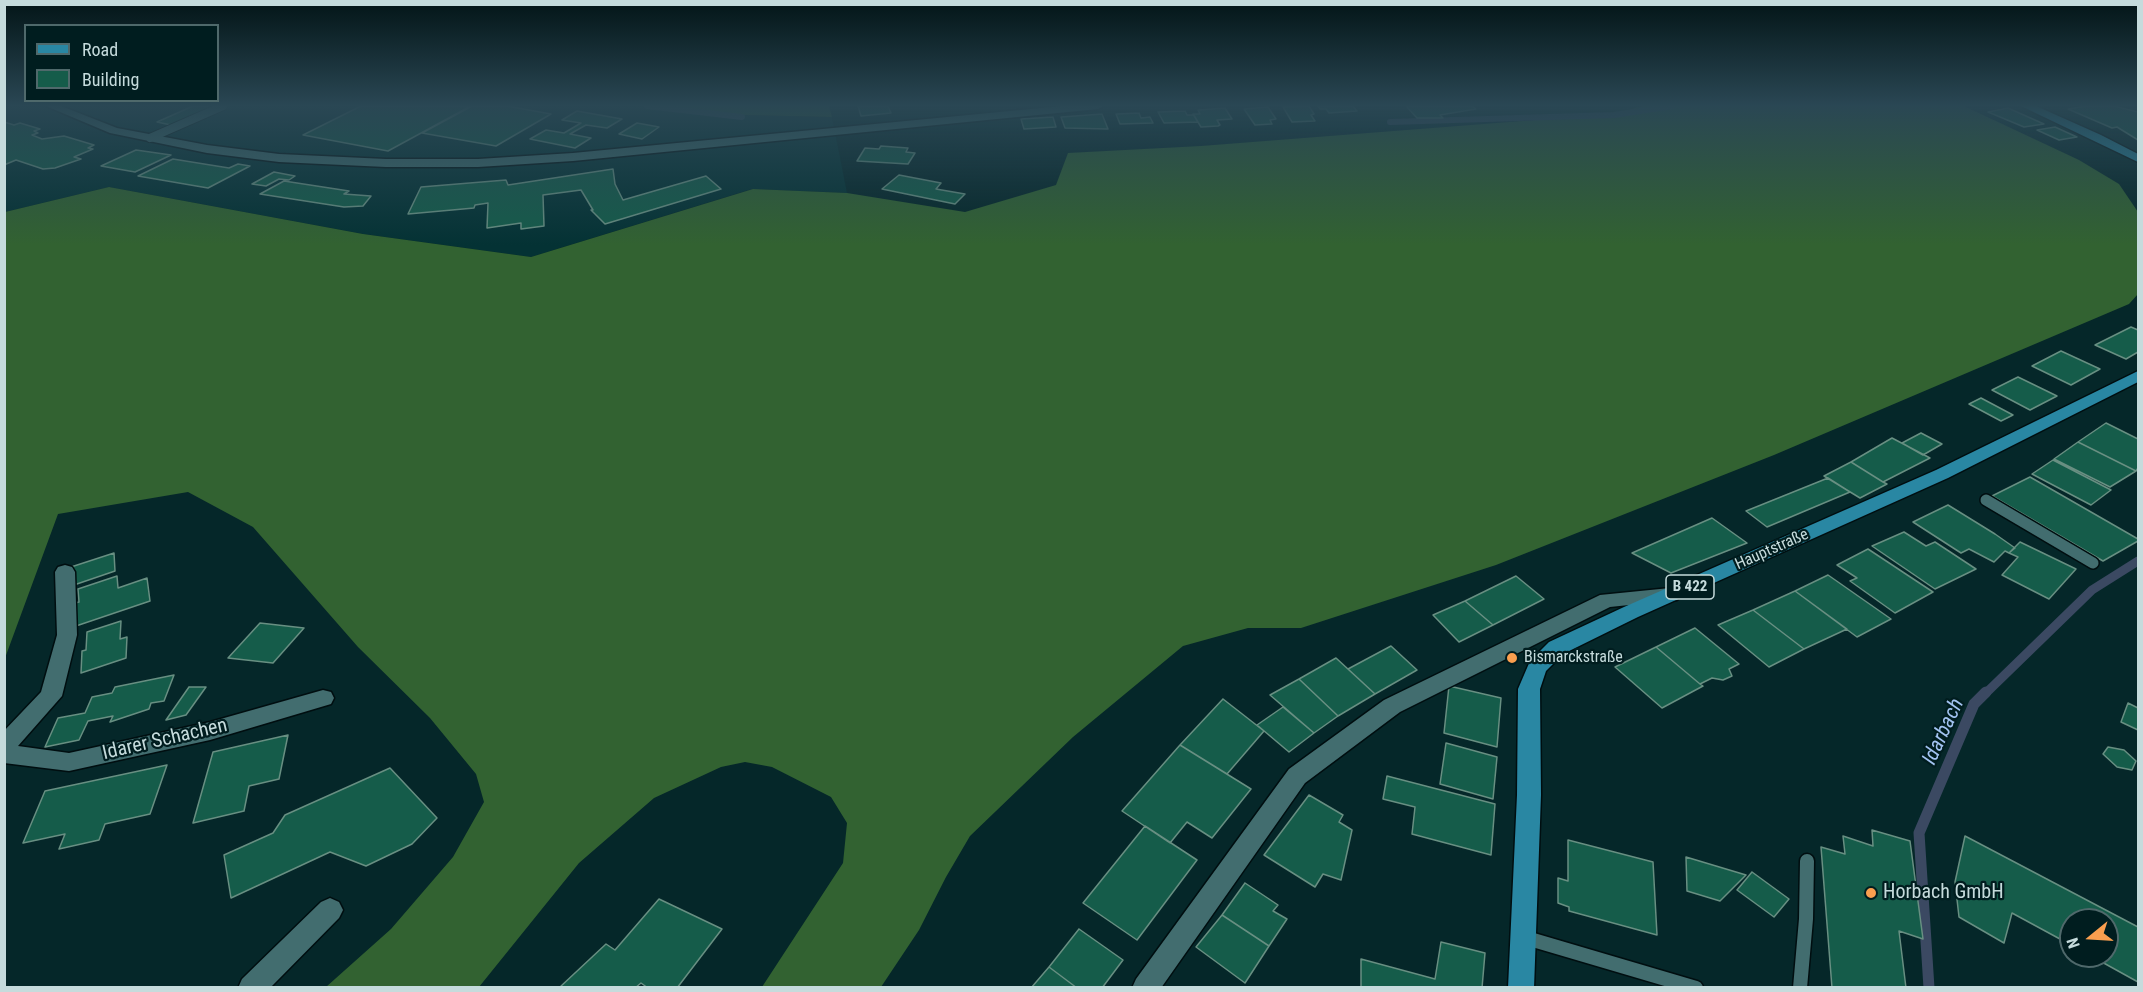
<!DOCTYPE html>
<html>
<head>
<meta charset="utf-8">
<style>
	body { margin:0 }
	#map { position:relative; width:2143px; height:992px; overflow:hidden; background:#052729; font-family:"Roboto Condensed",sans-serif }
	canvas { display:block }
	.frame { position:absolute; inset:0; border:6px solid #c5dbdc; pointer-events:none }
	.legend { position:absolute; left:24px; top:24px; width:195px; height:78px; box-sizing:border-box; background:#001d1f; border:2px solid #4f696b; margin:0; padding:8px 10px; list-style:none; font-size:18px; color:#c5dbdc }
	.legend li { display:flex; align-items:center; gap:12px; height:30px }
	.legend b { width:30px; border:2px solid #4f696b }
	.north { position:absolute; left:2059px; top:908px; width:60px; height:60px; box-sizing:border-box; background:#001d1f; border:2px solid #4f696b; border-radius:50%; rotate:252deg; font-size:16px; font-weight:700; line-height:24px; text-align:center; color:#c5dbdc }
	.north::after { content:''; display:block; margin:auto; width:21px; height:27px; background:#fa9f4f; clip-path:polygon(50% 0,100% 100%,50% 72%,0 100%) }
</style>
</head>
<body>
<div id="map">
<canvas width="2143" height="992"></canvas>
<div class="frame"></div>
<ul class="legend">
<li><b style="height:8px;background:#2987a3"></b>Road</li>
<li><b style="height:16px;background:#155c4a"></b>Building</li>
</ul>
<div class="north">N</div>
</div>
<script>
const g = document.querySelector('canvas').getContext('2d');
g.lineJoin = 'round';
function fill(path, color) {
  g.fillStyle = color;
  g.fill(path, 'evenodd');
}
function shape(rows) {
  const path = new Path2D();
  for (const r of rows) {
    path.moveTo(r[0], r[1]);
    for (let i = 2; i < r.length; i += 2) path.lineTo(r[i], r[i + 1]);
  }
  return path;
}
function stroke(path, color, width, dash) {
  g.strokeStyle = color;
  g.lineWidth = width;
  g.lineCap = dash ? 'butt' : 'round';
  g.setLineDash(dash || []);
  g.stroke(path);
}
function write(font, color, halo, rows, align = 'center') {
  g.font = font + ' "Roboto Condensed",sans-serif';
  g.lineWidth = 4.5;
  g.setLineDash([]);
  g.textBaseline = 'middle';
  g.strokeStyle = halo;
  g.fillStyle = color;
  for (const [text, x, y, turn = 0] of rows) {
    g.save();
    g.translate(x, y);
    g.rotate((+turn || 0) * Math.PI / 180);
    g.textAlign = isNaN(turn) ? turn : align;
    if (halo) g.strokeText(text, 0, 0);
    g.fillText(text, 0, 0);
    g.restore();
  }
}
const built = shape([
	[4,106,667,106,744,115,832,117,847,193,752,189,531,257,363,234,109,187,5,212]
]);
const forest = shape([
	[667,106,829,106,832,117,744,115],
	[1643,106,1964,106,2079,160,2119,184,2138,212,2138,294,2129,304,1774,455,1496,565,1301,628,1248,628,1183,646,1073,737,970,836,946,877,919,930,881,987,762,987,843,863,847,823,831,797,772,767,745,762,721,767,654,798,579,863,479,987,326,987,391,929,453,857,484,802,476,774,430,718,358,647,253,527,188,492,58,514,5,658,5,212,109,187,363,234,531,257,753,189,847,193,965,212,1056,185,1068,153,1201,146,1612,114]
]);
const streamFar2 = shape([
	[647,106,742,117],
	[1390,122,1614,115,1672,106]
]);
const streamFar1 = shape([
	[1985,694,2092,590,2138,561]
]);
const stream = shape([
	[1929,988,1919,833,1974,704,1986,692]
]);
const building = shape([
	[193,106,213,106,171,125,157,122,193,106],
	[361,106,462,106,469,107,388,151,303,135,361,106],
	[472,106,507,106,551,114,496,146,422,133,472,106],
	[858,106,888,106,891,113,861,116,858,106],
	[1309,106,1314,114,1311,115,1315,121,1292,122,1283,107,1309,106],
	[1318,106,1353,106,1357,111,1329,113,1326,109,1320,109,1318,106],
	[1406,106,1472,106,1476,109,1440,115,1443,118,1417,118,1406,106],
	[2086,106,2114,106,2138,112,2138,140,2117,127,2112,128,2068,109,2086,106],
	[1268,107,1276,119,1270,120,1272,124,1255,125,1244,109,1268,107],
	[1225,108,1232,119,1217,120,1220,125,1218,126,1201,127,1193,114,1200,114,1198,110,1225,108],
	[2008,108,2044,124,2024,127,1988,112,2008,108],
	[577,111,622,119,607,128,586,125,570,134,591,138,575,148,530,139,546,130,564,133,581,123,562,120,577,111],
	[1185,111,1187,115,1194,115,1198,122,1164,123,1158,112,1185,111],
	[1139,113,1141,118,1150,117,1153,123,1120,124,1116,114,1139,113],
	[1102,114,1108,129,1065,128,1061,117,1102,114],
	[1053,117,1056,127,1024,129,1021,119,1053,117],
	[4,122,14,125,20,123,40,129,34,131,38,133,32,135,42,139,64,136,94,145,88,148,93,149,74,157,81,159,55,168,43,169,16,160,4,165,4,122],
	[637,123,659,127,642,139,619,134,637,123],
	[2055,127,2077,137,2059,140,2037,130,2055,127],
	[881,146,908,148,906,152,915,153,908,164,857,161,865,148,879,149,881,146],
	[136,150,171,155,135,172,101,166,136,150],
	[173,159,229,168,238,164,250,166,208,188,138,176,173,159],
	[613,169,615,184,623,200,706,176,721,189,605,224,591,210,593,210,581,190,543,195,544,226,521,229,521,223,487,228,488,203,475,205,474,208,408,214,421,187,506,180,508,185,613,169],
	[274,172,295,176,289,180,279,179,266,186,252,184,274,172],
	[899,175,941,183,936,189,965,194,955,204,882,189,899,175],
	[284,181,349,191,344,194,371,196,363,206,344,207,260,194,284,181],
	[2131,327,2138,330,2138,352,2126,359,2095,345,2131,327],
	[2061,351,2100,369,2071,385,2032,366,2061,351],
	[2018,377,2057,396,2030,410,1992,390,2018,377],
	[1981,398,2013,415,2001,421,1969,404,1981,398],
	[2106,423,2138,439,2138,468,2136,471,2078,442,2106,423],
	[1921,433,1942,444,1923,455,1902,443,1921,433],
	[1892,438,1930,458,1883,482,1851,462,1892,438],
	[2078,442,2136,471,2110,487,2054,459,2078,442],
	[2053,460,2111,490,2091,505,2032,474,2053,460],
	[1851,462,1883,482,1887,484,1860,498,1824,476,1851,462],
	[2030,477,2138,539,2138,541,2103,561,1992,496,2030,477],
	[1828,478,1850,492,1767,527,1746,511,1828,478],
	[1948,505,1995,534,2015,548,2009,553,2005,551,1994,562,1969,549,1961,553,1913,522,1948,505],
	[1712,518,1747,543,1671,573,1632,553,1712,518],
	[1904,532,1926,546,1935,542,1976,569,1935,589,1872,546,1904,532],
	[2020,542,2076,569,2049,599,2002,575,2018,557,2009,553,2020,542],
	[1868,549,1933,592,1895,613,1850,581,1857,578,1837,565,1868,549],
	[114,553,115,571,71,586,71,567,114,553],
	[1828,575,1891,619,1857,637,1795,591,1828,575],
	[117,576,118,588,147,578,150,601,76,626,75,603,79,602,78,589,117,576],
	[1516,576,1544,599,1493,625,1465,601,1516,576],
	[1795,591,1847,629,1804,649,1753,610,1795,591],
	[1465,601,1493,625,1459,642,1433,615,1465,601],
	[1753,610,1804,649,1769,667,1718,625,1753,610],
	[121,621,120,639,127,637,126,658,81,673,82,651,86,650,87,632,121,621],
	[260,623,304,628,273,663,228,658,260,623],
	[1695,628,1739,664,1729,669,1732,676,1723,680,1712,678,1700,684,1656,647,1695,628],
	[1391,646,1417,670,1375,694,1348,669,1391,646],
	[1656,647,1700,684,1703,686,1662,708,1615,667,1656,647],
	[1336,658,1375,694,1338,716,1299,679,1336,658],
	[174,675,164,701,151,703,149,709,110,722,113,716,88,721,79,740,45,747,58,718,85,713,92,697,112,693,115,687,174,675],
	[1299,679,1338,716,1314,733,1270,695,1299,679],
	[1449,686,1501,698,1497,747,1444,733,1449,686],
	[189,687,206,687,186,715,166,720,189,687],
	[1223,699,1264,731,1227,774,1180,745,1223,699],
	[2128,703,2138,708,2138,730,2121,722,2128,703],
	[1283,707,1314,733,1289,752,1257,725,1283,707],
	[288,735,279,779,249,786,244,811,193,823,213,752,288,735],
	[1446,743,1497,757,1493,799,1440,784,1446,743],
	[1180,745,1251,789,1212,838,1187,822,1170,843,1122,811,1180,745],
	[2108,747,2124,750,2136,761,2132,770,2117,767,2103,754,2108,747],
	[167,765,150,814,105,824,99,840,59,849,65,834,23,843,45,791,167,765],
	[390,768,437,818,412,844,366,866,330,852,231,898,224,855,273,833,285,815,390,768],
	[1387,776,1495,804,1491,855,1412,834,1415,807,1383,799,1387,776],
	[1309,795,1343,815,1339,822,1352,830,1341,880,1323,874,1315,887,1264,855,1309,795],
	[1145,826,1197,860,1137,940,1083,903,1145,826],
	[1872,830,1910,841,1923,939,1899,931,1906,988,1832,988,1821,847,1845,854,1843,836,1873,846,1872,830],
	[1965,836,2138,927,2138,982,2091,956,2107,956,2107,920,2071,920,2071,945,2012,913,2004,943,1959,917,1955,882,1965,836],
	[1568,840,1653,862,1657,935,1569,911,1569,907,1558,903,1558,878,1568,881,1568,840],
	[1686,857,1746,875,1720,901,1687,891,1686,857],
	[1752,872,1789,899,1774,917,1737,890,1752,872],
	[1245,883,1278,905,1273,911,1287,919,1269,946,1222,915,1245,883],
	[659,899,722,929,677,988,648,988,641,983,635,988,560,987,606,944,615,950,659,899],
	[1222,915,1269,946,1245,983,1196,947,1222,915],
	[1079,929,1123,960,1102,988,1077,988,1049,967,1079,929],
	[1441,942,1485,953,1482,988,1361,988,1361,959,1435,979,1441,942],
	[1049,967,1077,988,1031,988,1049,967]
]);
const serviceFar2 = shape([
	[150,138,223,106]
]);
const serviceFar1 = shape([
	[1986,500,2093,563]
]);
const service = shape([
	[1523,937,1696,988],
	[1800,988,1806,919,1807,861]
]);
const minor = shape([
	[65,565,72,567,75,572,77,635,62,696,18,746,69,753,210,722,323,690,331,692,334,698,331,704,210,740,69,771,4,763,4,731,41,692,57,635,55,572,58,567,65,565],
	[1670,588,1677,590,1680,595,1677,600,1610,607,1400,712,1305,783,1161,988,1132,988,1136,979,1289,769,1384,700,1600,595,1670,588],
	[330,898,339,902,343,910,339,918,270,988,238,988,242,979,321,902,330,898]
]);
const secondary = shape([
	[46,106,61,106,117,128,207,145,279,154,386,159,478,159,573,153,1062,106,1103,106,1098,109,573,161,478,167,386,167,279,162,207,153,110,133,46,106]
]);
const primary = shape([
	[2021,106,2036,106,2101,135,2138,154,2138,162,2021,106],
	[2138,371,2138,382,1948,478,1638,617,1563,654,1546,671,1540,689,1541,795,1534,988,1508,988,1517,795,1518,689,1530,661,1549,642,1624,607,1936,470,2138,371]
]);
const markers = [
	[1512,658,6,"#fa9f4f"],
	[1871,893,6,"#fa9f4f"]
];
const shields = [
	[1690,587,48]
];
const shieldNames = [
	["B 422",1690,587]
];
const streetNames = [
	["Hauptstraße",1772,550,-24]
];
const poiNames = [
	["Bismarckstraße",1524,658]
];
const nearStreetnames = [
	["Idarer Schachen",165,740,-13]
];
const nearPoinames = [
	["Horbach GmbH",1883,893]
];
const nearWaternames = [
	["Idarbach",1944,732,-65]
];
fill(built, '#043234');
fill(forest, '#326231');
stroke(streamFar2, '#3b4962', 6);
stroke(streamFar1, '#3b4962', 9);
stroke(stream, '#3b4962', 11);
fill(building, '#155c4a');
stroke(building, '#688f82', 1.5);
stroke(serviceFar2, '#000e10', 10);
stroke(serviceFar1, '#000e10', 14);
stroke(service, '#000e10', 17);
stroke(minor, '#000e10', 3);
stroke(secondary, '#000e10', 3);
stroke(primary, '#000e10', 3);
stroke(serviceFar2, '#426d6f', 8);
stroke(serviceFar1, '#426d6f', 11);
stroke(service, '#426d6f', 14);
fill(minor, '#426d6f');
fill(secondary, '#426d6f');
fill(primary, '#2987a3');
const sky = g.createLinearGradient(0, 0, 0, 245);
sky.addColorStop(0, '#031517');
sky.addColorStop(0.43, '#2a4754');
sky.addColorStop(1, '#2a475400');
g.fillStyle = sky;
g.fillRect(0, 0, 2143, 245);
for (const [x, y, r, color] of markers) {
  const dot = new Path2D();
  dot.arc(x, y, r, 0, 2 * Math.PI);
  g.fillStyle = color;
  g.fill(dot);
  stroke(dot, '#001d1f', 2);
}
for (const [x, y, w] of shields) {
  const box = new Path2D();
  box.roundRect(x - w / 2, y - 12, w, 24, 4.5);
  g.fillStyle = '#001d1f';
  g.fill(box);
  stroke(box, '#c5dbdc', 1.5);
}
write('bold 15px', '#c5dbdc', null, shieldNames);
write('16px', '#c5dbdc', '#001d1f', streetNames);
write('16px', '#c5dbdc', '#001d1f', poiNames, 'left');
write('20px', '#c5dbdc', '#001d1f', nearStreetnames);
write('20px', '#c5dbdc', '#001d1f', nearPoinames, 'left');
write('italic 21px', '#a2c3f1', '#001d1f', nearWaternames);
</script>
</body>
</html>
